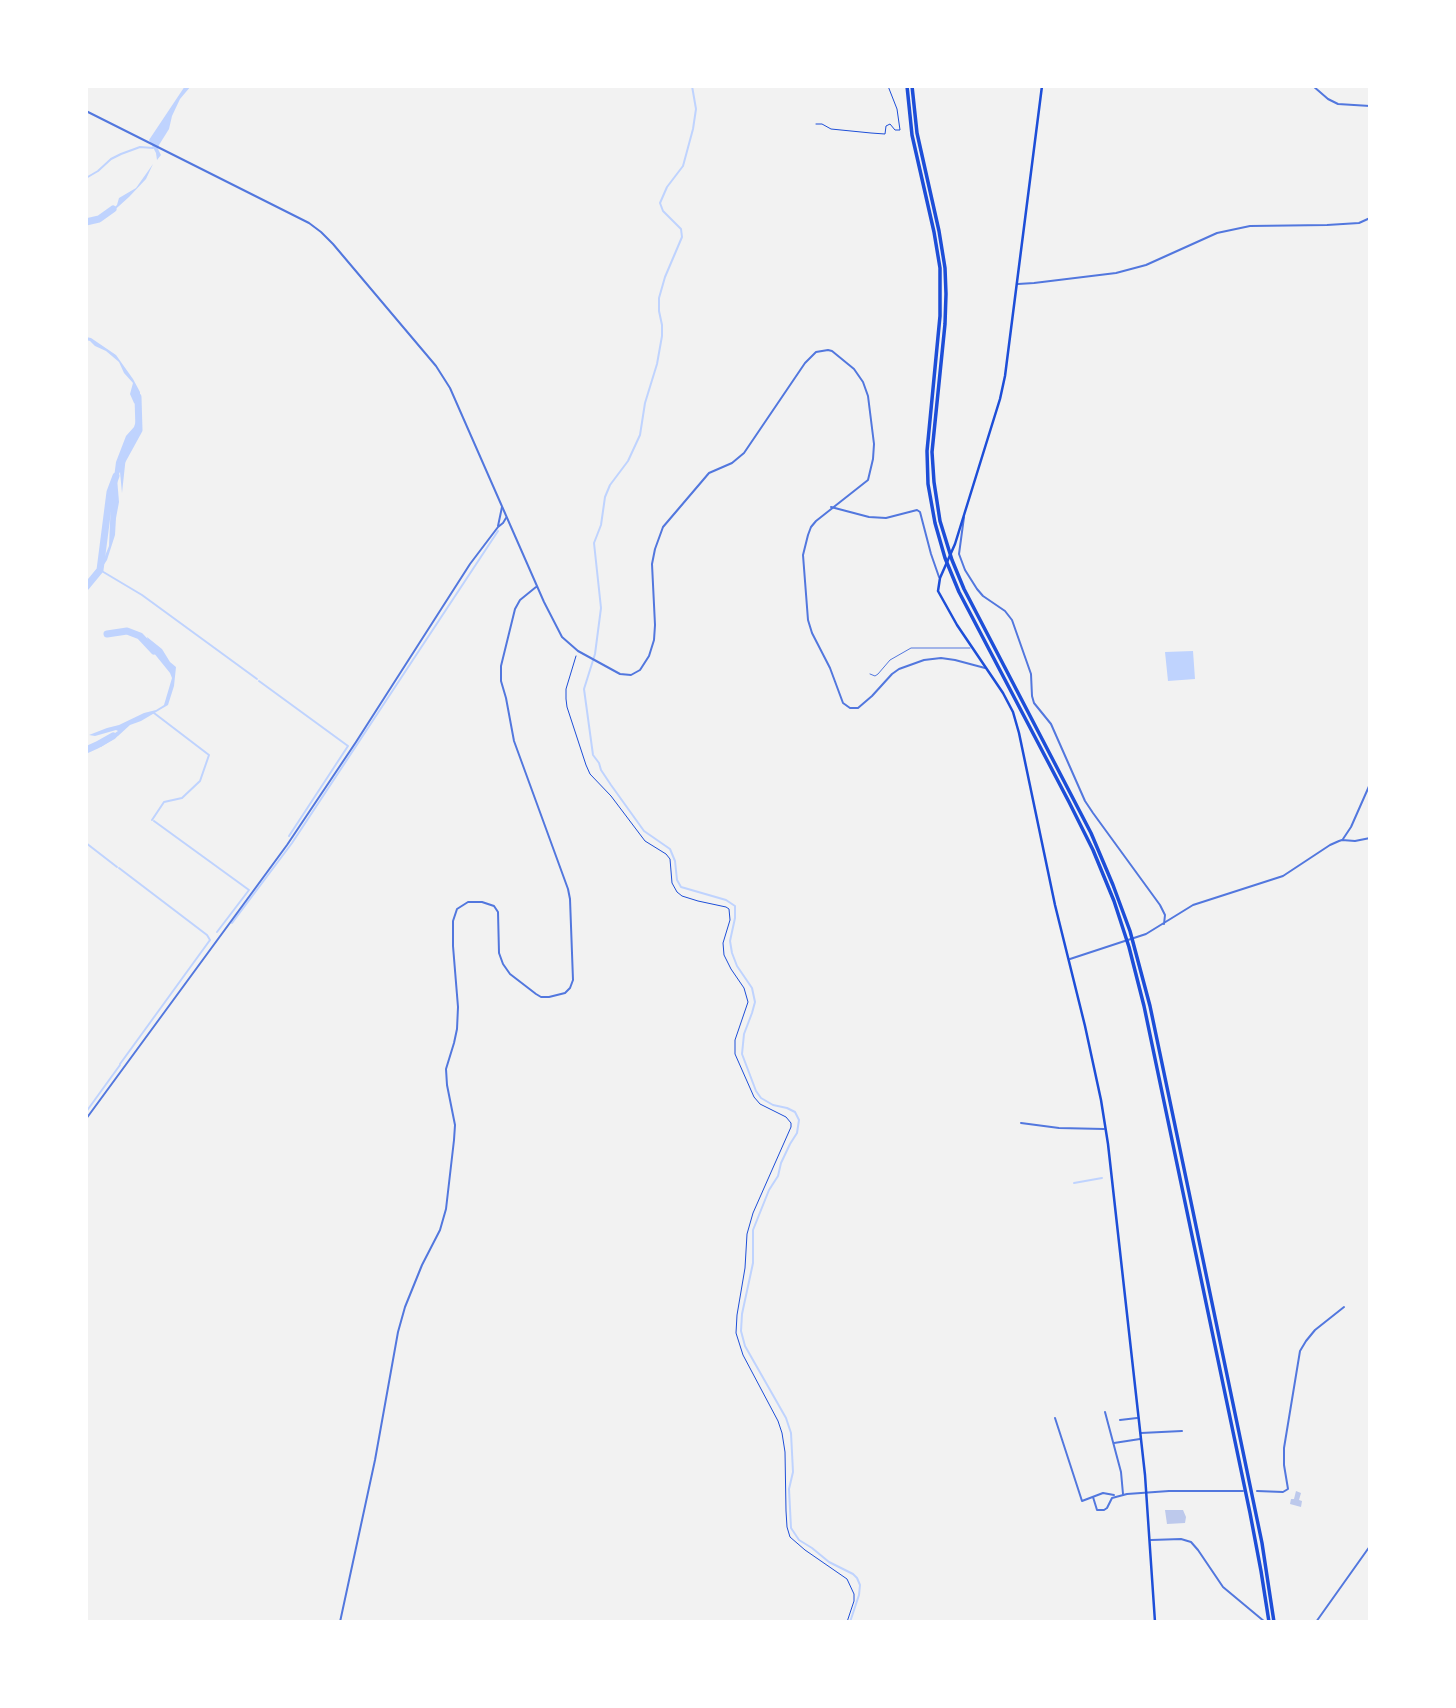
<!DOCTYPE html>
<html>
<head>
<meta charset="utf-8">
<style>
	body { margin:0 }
	#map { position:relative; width:1456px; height:1708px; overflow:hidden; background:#f2f2f2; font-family:"Noto Sans",sans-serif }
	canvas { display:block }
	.frame { position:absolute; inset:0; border:88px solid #fff; pointer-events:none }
</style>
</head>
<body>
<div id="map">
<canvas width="1456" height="1708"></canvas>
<div class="frame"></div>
</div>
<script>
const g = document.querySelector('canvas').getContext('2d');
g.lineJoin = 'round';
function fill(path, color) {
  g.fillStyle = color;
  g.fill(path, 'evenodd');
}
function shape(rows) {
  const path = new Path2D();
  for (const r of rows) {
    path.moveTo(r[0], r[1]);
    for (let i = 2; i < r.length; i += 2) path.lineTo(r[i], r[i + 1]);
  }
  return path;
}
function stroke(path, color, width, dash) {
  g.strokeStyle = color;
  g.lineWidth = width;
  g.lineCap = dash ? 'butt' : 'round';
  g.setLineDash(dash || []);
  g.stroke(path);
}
const water = shape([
	[185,86,191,86,180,99,172,116,169,129,159,145,158,149,161,155,157,160,156,153,149,140],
	[153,164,146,179,129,197,109,215,104,216,117,205,119,198,136,188],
	[86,337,91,338,116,355,133,379,140,392,140,403,138,406,134,403,130,394,133,383,124,373,119,362,106,351,95,346,90,341,86,340],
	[136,421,136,430,126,456,122,493,120,472,117,478,119,502,116,518,115,535,107,560,92,583,90,580,91,576,102,563,109,546,111,501,116,462,126,436,134,427],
	[147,637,162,649,170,662,176,667,174,686,168,705,141,721,130,725,118,736,101,747,93,748,118,731,116,730,95,736,89,735,107,728,119,725,144,713,156,710,164,705,172,678,170,673,149,647],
	[1193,651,1195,679,1168,681,1165,652]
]);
const stream = shape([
	[692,86,696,109,693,129,683,166,667,187,660,203,663,211,681,229,682,237,665,277,659,298,659,311,662,325,662,336,657,364,645,403,640,435,628,461,610,485,605,497,601,525,594,543,601,608,595,654,584,689,593,755,599,763,601,770,611,785,644,831,670,849,675,861,677,880,681,887,726,900,735,906,735,918,730,941,732,953,737,966,752,988,755,1002,752,1013,744,1034,742,1054,756,1091,761,1098,773,1105,787,1108,795,1112,799,1120,797,1133,790,1144,781,1163,778,1176,769,1190,753,1230,753,1263,742,1314,741,1331,745,1346,786,1418,791,1433,793,1472,789,1489,791,1528,799,1540,812,1548,829,1562,853,1574,857,1578,860,1585,859,1595,850,1622],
	[86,178,98,171,111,159,121,154,140,147,153,148],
	[100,570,142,595,257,679],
	[259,681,348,746,289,836],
	[152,820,164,802,182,798,200,781,209,755,154,713],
	[154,821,249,890,217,932],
	[86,843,117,867],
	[119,868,207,935,210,940,120,1064],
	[232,923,292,843,498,531],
	[86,1112,120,1065],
	[1074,1183,1102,1178]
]);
const river = shape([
	[86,222,99,219,113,209],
	[122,461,139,430,138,397],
	[86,587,100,570,110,492,116,476],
	[107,634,127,631,140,636,154,651],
	[86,750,97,745,113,736]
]);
const building = shape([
	[1296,1491,1301,1493,1299,1500,1302,1501,1301,1507,1290,1504,1291,1499,1294,1499],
	[1165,1510,1183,1510,1186,1517,1185,1523,1167,1524]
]);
const path = shape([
	[816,124,822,124,831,129,871,133,885,134,886,126,890,124,895,130,900,130,897,109,888,86],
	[576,656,566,689,566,699,567,707,586,765,590,774,611,796,645,841,666,854,670,859,672,883,677,892,682,896,698,901,726,907,729,909,730,920,723,943,724,955,731,969,744,988,748,1002,735,1040,735,1054,754,1097,760,1104,786,1117,791,1123,791,1127,753,1213,747,1234,745,1268,737,1315,736,1333,743,1355,778,1421,782,1433,785,1452,786,1511,787,1527,790,1537,805,1550,847,1579,854,1594,854,1601,847,1622]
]);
const service = shape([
	[870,674,875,676,878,674,890,660,911,648,970,648]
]);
const minor = shape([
	[1313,86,1328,99,1338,104,1370,106],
	[1018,284,1034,283,1116,273,1146,265,1217,233,1250,226,1327,225,1359,223,1370,218],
	[831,507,869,517,886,518,917,510,920,512,931,554,939,577],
	[964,517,959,554,965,570,977,589,983,596,1005,611,1012,620,1031,674,1032,696,1034,703,1051,724,1085,801,1093,813,1160,905,1165,915,1164,924],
	[498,526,502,507],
	[1343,839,1351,827,1370,784],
	[1070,959,1146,934,1193,905,1283,876,1330,845,1339,841,1342,840,1355,841,1370,838],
	[86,1119,287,845,356,742,470,564,498,527,503,523,506,518],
	[1021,1123,1059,1128,1104,1129],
	[1105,1412,1121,1472,1123,1494],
	[1055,1418,1082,1501,1103,1493,1114,1495],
	[1120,1420,1137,1418],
	[1141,1433,1182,1431],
	[1114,1443,1140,1439],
	[1257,1491,1283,1492,1288,1489,1284,1465,1284,1448,1300,1351,1306,1341,1315,1330,1344,1307],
	[1093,1497,1097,1510,1104,1510,1107,1508,1112,1498,1127,1494,1169,1491,1243,1491],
	[1316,1622,1370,1546]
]);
const tertiary = shape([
	[86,111,309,223,321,232,333,244,436,366,450,388,544,602,562,637,578,651,620,674,631,675,640,670,649,656,654,640,655,625,652,564,655,549,663,527,709,473,732,463,744,453,805,363,816,352,828,350,832,351,854,369,863,382,868,396,874,444,873,459,868,480,816,521,811,527,808,535,803,555,808,620,812,633,830,668,843,703,850,708,858,708,872,696,892,674,899,669,924,660,941,658,955,660,985,668],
	[1151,1540,1181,1539,1191,1542,1198,1550,1223,1587,1265,1622],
	[340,1622,375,1460,398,1332,405,1307,422,1265,440,1230,446,1209,454,1140,455,1125,447,1085,446,1069,454,1043,457,1029,458,1007,453,946,453,921,457,909,468,902,482,902,494,906,498,912,499,953,503,964,510,974,536,994,541,997,549,997,565,993,570,988,573,980,570,899,568,889,514,741,506,698,501,681,501,666,515,609,520,600,536,587]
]);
const secondary = shape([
	[1042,86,1005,376,1000,399,955,544,940,578,938,591,957,625,1003,693,1013,712,1019,733,1055,905,1085,1026,1101,1100,1108,1144,1145,1475,1155,1622]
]);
const motorway = shape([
	[907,86,912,135,934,232,940,268,940,316,927,451,928,484,935,523,945,558,959,592,1069,802,1093,850,1114,901,1129,947,1144,1006,1250,1513,1261,1571,1269,1622],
	[912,86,917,133,939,231,945,268,946,294,945,324,932,452,934,482,940,521,952,560,964,589,1091,833,1113,885,1130,931,1150,1006,1191,1202,1262,1543,1274,1622]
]);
fill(water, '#bfd3fe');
stroke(stream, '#bfd3fe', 2);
stroke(river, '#bfd3fe', 7);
fill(building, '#bdc9ec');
stroke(path, '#1d4ed8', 1);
stroke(service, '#5277de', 1);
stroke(minor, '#5277de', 2);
stroke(tertiary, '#5277de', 2);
stroke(secondary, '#1d4ed8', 2.5);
stroke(motorway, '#1d4ed8', 3.5);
</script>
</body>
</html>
